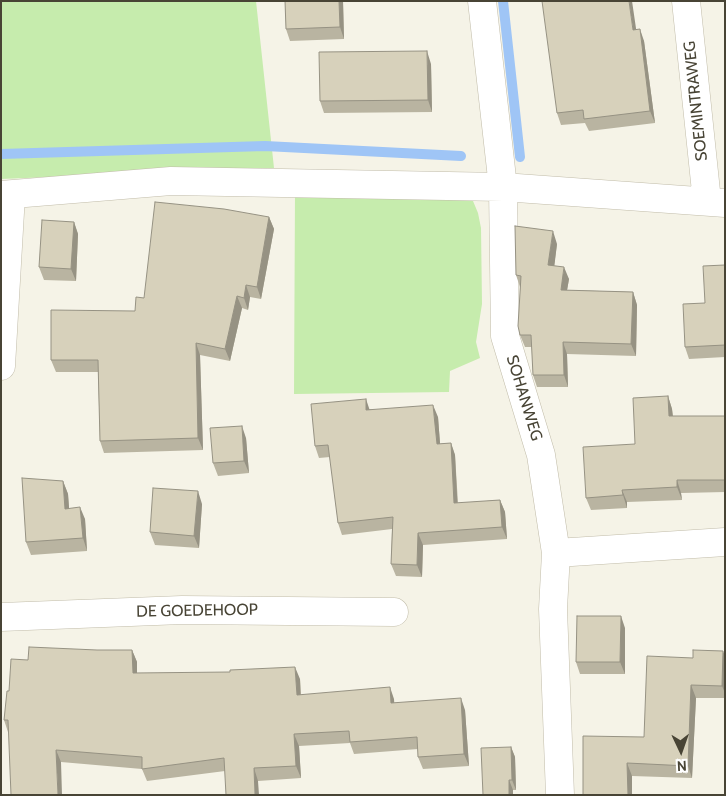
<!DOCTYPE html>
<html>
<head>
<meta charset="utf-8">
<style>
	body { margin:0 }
	#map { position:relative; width:726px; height:796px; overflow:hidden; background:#f5f3e7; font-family:Cabin,sans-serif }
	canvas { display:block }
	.frame { position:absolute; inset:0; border:2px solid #484435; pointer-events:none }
	.north { position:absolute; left:656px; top:726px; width:50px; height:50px; -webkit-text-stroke:4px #fff; paint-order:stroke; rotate:177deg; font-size:14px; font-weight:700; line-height:20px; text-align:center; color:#484435 }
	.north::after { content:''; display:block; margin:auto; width:18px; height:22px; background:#484435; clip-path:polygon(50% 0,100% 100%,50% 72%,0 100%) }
</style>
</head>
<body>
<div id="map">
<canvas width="726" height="796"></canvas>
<div class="frame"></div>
<div class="north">N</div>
</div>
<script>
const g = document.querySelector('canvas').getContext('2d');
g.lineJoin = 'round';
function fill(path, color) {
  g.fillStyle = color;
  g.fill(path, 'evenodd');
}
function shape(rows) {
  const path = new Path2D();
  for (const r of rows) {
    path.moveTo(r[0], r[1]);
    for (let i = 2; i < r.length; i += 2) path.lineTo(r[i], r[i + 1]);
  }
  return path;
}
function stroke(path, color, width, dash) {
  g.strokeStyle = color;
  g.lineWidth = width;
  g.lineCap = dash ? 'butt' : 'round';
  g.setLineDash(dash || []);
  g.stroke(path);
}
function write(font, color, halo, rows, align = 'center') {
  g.font = font + ' Cabin,sans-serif';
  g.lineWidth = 4;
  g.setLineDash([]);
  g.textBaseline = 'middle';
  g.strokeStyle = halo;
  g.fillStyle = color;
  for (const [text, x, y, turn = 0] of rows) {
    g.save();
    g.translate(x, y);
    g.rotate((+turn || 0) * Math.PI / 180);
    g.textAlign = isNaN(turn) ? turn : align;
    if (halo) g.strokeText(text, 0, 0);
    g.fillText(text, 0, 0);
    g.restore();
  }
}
const green = shape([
	[1,1,256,1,274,168,1,179],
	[295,193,464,196,473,201,478,213,481,228,482,304,476,342,480,358,450,371,449,392,294,394]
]);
const stream = shape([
	[503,1,520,157],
	[1,154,265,146,461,156]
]);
const street = shape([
	[482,1,503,187,505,336,541,455,556,553,553,609,560,795],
	[686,1,707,201],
	[1,195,171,181,503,187,725,203],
	[1,366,11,195],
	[556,553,725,542],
	[1,617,182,610,394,612]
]);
const wall = shape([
	[285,1,343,1,344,39,290,41,286,29],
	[636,29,644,41,655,123,589,131,585,123,561,125,557,113],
	[431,64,432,112,324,113,320,101],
	[269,217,274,229,261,299,250,297,248,310,242,308,230,361,200,355,203,450,104,453,100,441,98,372,56,372,51,360,135,311,144,298],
	[74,222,78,234,76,281,44,280,39,267],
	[557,244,554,266,569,279,567,290,633,292,637,305,636,356,567,354,568,387,537,387,533,375,532,347,525,347,520,335,520,287,516,275],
	[725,265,725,357,689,359,685,347,705,303],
	[668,396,672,409,673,416,725,416,725,492,681,493,682,500,627,502,627,508,591,510,586,498,635,444],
	[369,409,438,417,440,444,451,443,455,455,458,503,500,500,505,512,507,539,423,545,422,577,396,576,391,564,392,529,342,535,338,523,330,457,319,458,315,446],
	[246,438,249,473,218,476,213,463],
	[63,481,68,494,69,508,85,519,87,551,31,555,26,542],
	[202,504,199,548,155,545,150,532],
	[625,628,625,674,580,674,576,662],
	[97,650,132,650,137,662,137,673,300,679,301,695,394,699,394,703,465,710,469,766,423,769,418,757,418,749,354,754,350,743,299,746,301,778,258,781,225,771,147,781,142,769,61,762,8,732,4,720,9,691,28,660],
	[725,656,725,698,696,698,692,778,632,776,632,795,583,795,644,737,693,658],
	[511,747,515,757,516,790,513,790,513,795,483,795]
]);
const shadedWall = shape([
	[339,1,343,1,344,39,340,27],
	[629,1,632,1,638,42,633,30],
	[640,29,644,41,655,123,650,111],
	[427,51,431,64,432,112,428,100],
	[269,217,274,229,261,299,257,287],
	[74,222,78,234,76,281,71,269],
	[553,231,557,244,553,277,548,265],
	[564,267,569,279,565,302,561,290],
	[246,285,250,297,248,310,244,298],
	[633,292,637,305,636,356,631,344],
	[237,296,242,308,230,361,225,349],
	[563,342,567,354,568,387,564,375],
	[196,343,200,355,203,450,198,438],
	[668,396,672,409,674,429,669,416],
	[366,399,370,411,366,410],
	[433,405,438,417,441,456,437,444],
	[242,426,246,438,249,473,244,461],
	[451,443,455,455,458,515,454,503],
	[677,480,681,493,682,500,677,487],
	[63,481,68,494,70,521,65,509],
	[622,490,627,502,627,508,623,495],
	[198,491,202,504,199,548,194,536],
	[500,500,505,512,507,539,502,527],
	[80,507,85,519,87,551,83,538],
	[418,533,423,545,422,577,417,565],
	[621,616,625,628,625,674,620,662],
	[132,650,137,662,137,686,133,673],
	[723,651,725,656,725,693,722,686],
	[295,667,300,679,301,707,297,695],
	[691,685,696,698,692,778,688,766],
	[390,687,394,699,395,715,391,703],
	[461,698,465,710,469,766,464,754],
	[294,734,299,746,301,778,296,766],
	[511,747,515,757,516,790,512,780],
	[56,750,61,762,62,795,58,795],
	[627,763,632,776,632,795,628,795],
	[254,768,258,781,259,795,255,795],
	[509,780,513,790,513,795,509,795]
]);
const building = shape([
	[285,1,339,1,340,27,286,29,285,1],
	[542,1,629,1,633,30,640,29,650,111,584,119,583,110,557,113,542,1],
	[427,51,428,100,320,101,319,52,427,51],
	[155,202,224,209,269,217,257,287,246,285,244,298,237,296,225,349,196,343,198,438,100,441,98,360,51,360,51,310,135,311,136,297,144,298,155,202],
	[42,220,74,222,71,269,39,267,42,220],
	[515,226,553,231,548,265,564,267,561,290,633,292,631,344,563,342,564,375,533,375,531,335,520,335,518,326,521,276,516,275,515,226],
	[725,265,725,345,685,347,683,304,705,303,703,266,725,265],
	[668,396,669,416,725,416,725,480,677,480,677,487,622,490,623,495,586,498,583,447,635,444,633,398,668,396],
	[366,399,366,410,433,405,437,444,451,443,454,503,500,500,502,527,418,533,417,565,391,564,393,517,338,523,328,445,315,446,311,404,366,399],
	[242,426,244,461,213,463,210,428,242,426],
	[22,478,63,481,65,509,80,507,83,538,26,542,22,478],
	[153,488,198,491,194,536,150,532,153,488],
	[577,616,621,616,620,662,576,662,577,616],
	[29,647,97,650,132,650,133,673,230,672,230,670,295,667,297,695,390,687,391,703,461,698,464,754,418,757,417,737,350,742,349,731,294,734,296,766,254,768,255,795,226,795,224,758,142,769,142,757,56,750,58,795,11,795,8,720,4,720,7,691,9,691,11,659,28,660,29,647],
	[693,650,723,651,722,686,691,685,688,766,627,763,628,795,583,795,583,736,644,737,647,656,693,658,693,650],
	[511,747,512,780,509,780,509,795,483,795,481,748,511,747]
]);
const streetNames = [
	["SOEMINTRAWEG",696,101,-96],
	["SOHANWEG",524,398,73],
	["DE GOEDEHOOP",197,611,-1]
];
fill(green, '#c6ecad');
stroke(stream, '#9fc5f6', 10);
stroke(street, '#c1bca9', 29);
stroke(street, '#fff', 28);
fill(wall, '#b9b4a1');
fill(shadedWall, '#969283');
fill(building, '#d7d1bb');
stroke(building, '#969283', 1);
write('16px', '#484435', '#fff', streetNames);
</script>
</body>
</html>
